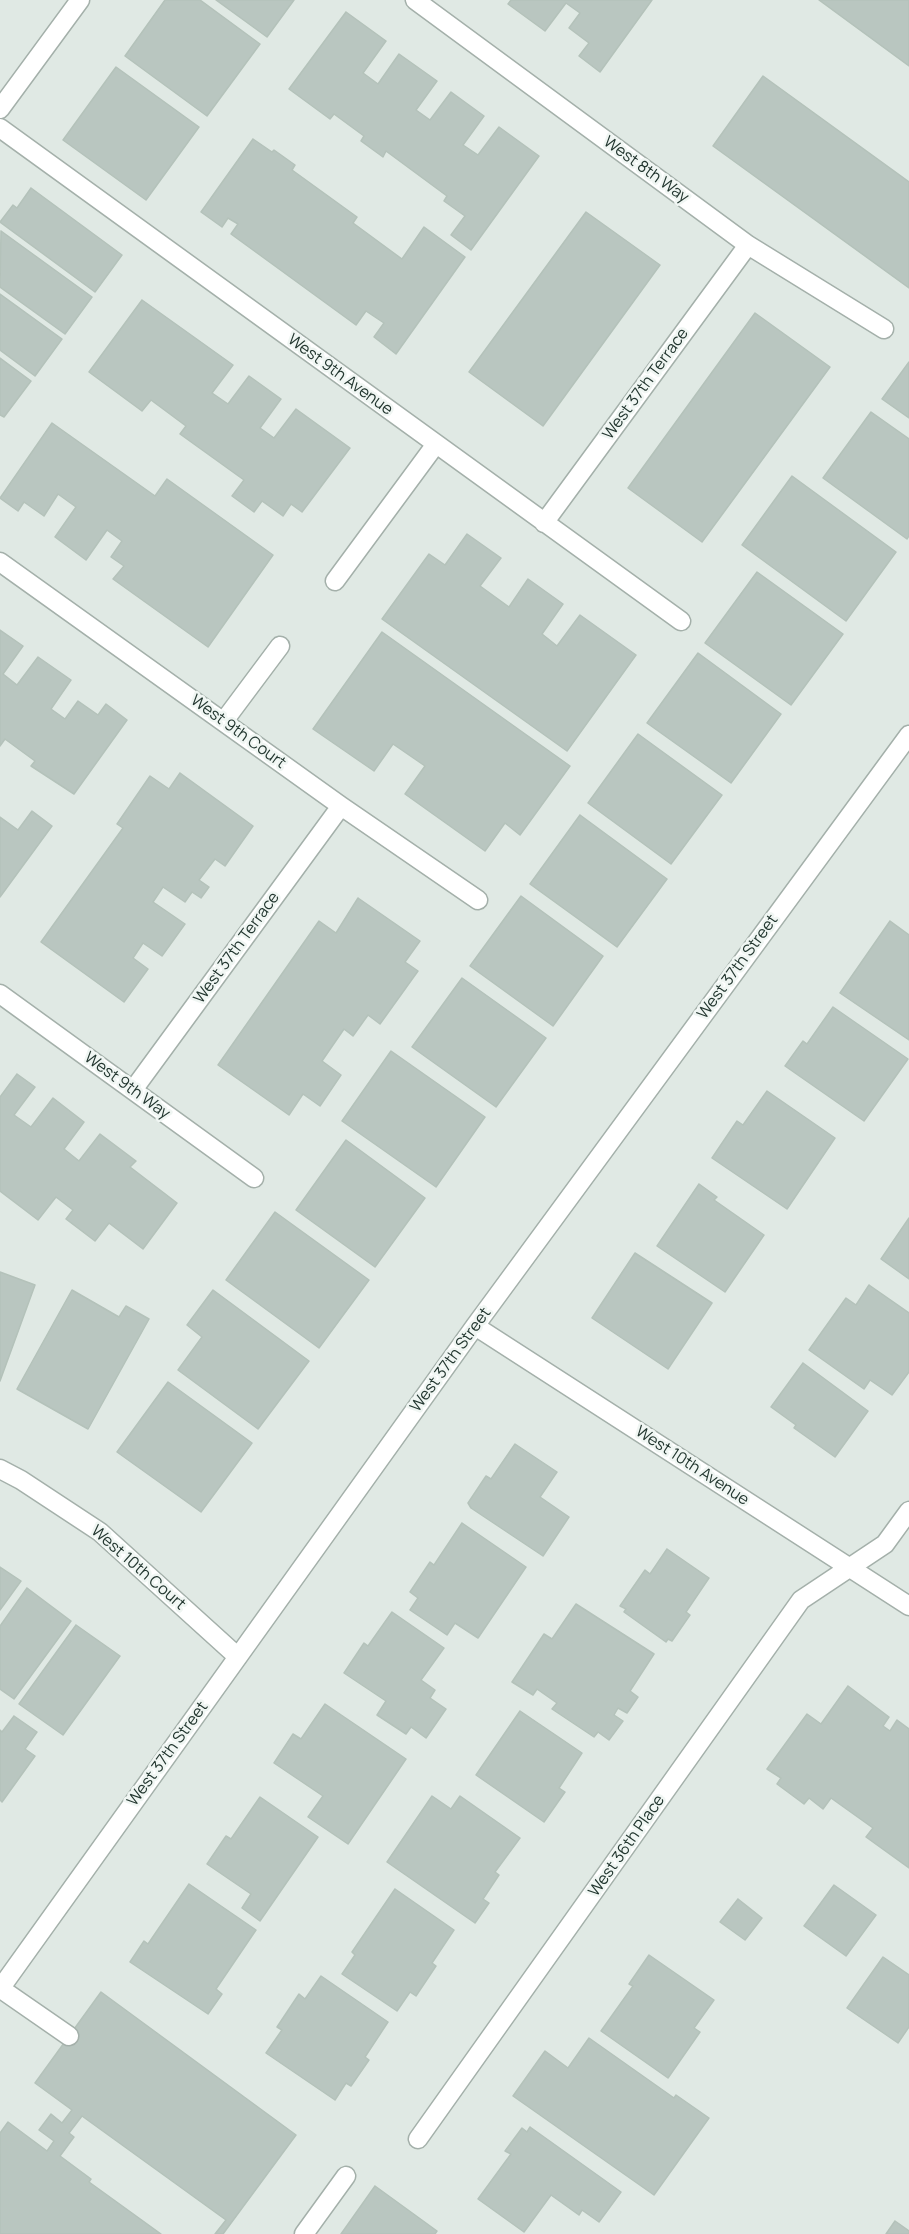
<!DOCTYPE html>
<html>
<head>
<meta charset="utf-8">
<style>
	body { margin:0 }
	canvas { display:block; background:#e0e9e4 }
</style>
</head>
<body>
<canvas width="909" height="2234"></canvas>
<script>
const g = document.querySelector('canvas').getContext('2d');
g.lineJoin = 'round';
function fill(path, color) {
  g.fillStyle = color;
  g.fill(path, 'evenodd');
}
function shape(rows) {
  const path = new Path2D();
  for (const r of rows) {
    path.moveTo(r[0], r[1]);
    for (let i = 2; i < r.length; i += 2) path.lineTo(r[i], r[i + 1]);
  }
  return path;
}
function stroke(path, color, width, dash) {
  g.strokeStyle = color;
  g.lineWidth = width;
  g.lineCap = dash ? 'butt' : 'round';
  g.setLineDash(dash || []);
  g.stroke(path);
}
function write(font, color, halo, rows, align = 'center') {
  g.font = font + ' Manrope,sans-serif';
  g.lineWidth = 5;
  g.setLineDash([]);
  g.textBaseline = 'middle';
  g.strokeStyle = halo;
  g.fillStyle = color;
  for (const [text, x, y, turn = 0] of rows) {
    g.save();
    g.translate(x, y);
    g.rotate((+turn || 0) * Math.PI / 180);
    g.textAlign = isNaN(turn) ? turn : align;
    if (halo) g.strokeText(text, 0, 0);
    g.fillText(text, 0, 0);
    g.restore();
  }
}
const building = shape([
	[165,0,200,0,260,44,207,116,125,56,165,0],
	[216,0,294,0,267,37,216,0],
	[511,0,652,0,600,72,579,56,589,43,569,28,580,13,566,3,545,31,508,4,511,0],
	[819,0,909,0,909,66,819,0],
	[346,12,386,41,363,73,378,84,399,54,437,81,416,110,430,120,451,92,484,116,463,145,478,155,499,127,539,156,471,250,451,235,465,216,444,201,447,196,386,151,383,157,361,141,364,136,334,114,330,119,289,89,346,12],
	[116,67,199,127,146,200,63,140,116,67],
	[763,76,909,182,909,288,713,146,763,76],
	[253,139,272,152,274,150,295,165,292,170,357,217,353,223,402,259,424,227,465,257,396,354,374,337,384,323,366,311,356,325,231,234,238,224,228,218,222,227,201,212,253,139],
	[31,188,122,255,95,292,0,222,13,205,17,208,31,188],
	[586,212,660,265,543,426,469,372,586,212],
	[1,231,92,297,65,334,0,287,1,231],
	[0,294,62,339,35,376,0,350,0,294],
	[142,300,233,365,212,393,228,404,249,376,281,399,260,428,274,438,296,409,350,448,302,512,291,504,283,516,262,501,254,512,232,496,244,480,180,434,186,426,151,400,142,411,89,372,142,300],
	[755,313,830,367,702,542,628,488,755,313],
	[0,358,31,381,4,417,0,415,0,358],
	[909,362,909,418,882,399,909,362],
	[871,412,909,439,909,536,907,539,823,478,871,412],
	[52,423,155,496,167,479,273,555,208,647,113,579,124,566,111,557,122,541,107,530,86,560,55,537,76,507,58,494,44,516,24,502,18,511,0,498,52,423],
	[792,476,896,552,846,621,742,545,792,476],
	[467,534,501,558,480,586,509,607,528,579,563,604,542,634,557,646,580,615,636,655,567,751,382,619,429,554,445,565,467,534],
	[757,572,843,634,791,705,705,643,757,572],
	[0,630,23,646,3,674,17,685,38,657,71,680,51,709,65,719,78,701,98,715,106,704,127,720,74,794,31,766,35,761,5,739,0,746,0,630],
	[382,632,570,766,520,835,505,823,485,851,405,794,425,766,393,744,374,771,313,729,382,632],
	[698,653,781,714,731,783,647,723,698,653],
	[638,734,722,795,671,864,588,803,638,734],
	[180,773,253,826,225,866,215,859,199,880,209,887,201,898,192,892,185,902,163,887,153,902,185,924,162,956,143,943,133,958,148,969,124,1002,41,942,123,828,117,824,150,776,169,789,180,773],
	[32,811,52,826,0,897,0,817,18,830,32,811],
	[580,815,667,879,617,947,530,884,580,815],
	[521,896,603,956,553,1026,470,966,521,896],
	[358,898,420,941,405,962,418,971,380,1024,368,1015,353,1036,344,1029,322,1061,341,1075,320,1106,303,1094,289,1115,218,1065,319,921,336,933,358,898],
	[890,921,909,935,909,1040,840,993,890,921],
	[462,978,546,1038,496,1107,412,1047,462,978],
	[833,1007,908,1059,864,1121,785,1066,803,1041,807,1044,833,1007],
	[391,1051,485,1117,436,1187,342,1121,391,1051],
	[17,1074,35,1087,14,1115,31,1127,53,1098,84,1122,64,1149,79,1161,100,1134,136,1161,130,1167,177,1203,143,1249,109,1223,95,1241,66,1219,73,1210,56,1197,38,1220,0,1191,0,1097,17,1074],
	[767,1091,835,1138,787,1209,712,1158,737,1121,743,1125,767,1091],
	[346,1140,425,1198,375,1267,296,1210,346,1140],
	[699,1184,717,1197,714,1200,764,1235,725,1292,657,1246,699,1184],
	[275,1212,369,1280,319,1348,226,1280,275,1212],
	[909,1218,909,1279,881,1259,909,1218],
	[635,1253,712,1303,668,1369,592,1318,635,1253],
	[0,1272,35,1285,0,1381,0,1272],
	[869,1285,909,1313,909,1372,892,1395,870,1380,864,1389,809,1350,846,1298,856,1305,869,1285],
	[72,1290,119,1317,126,1306,149,1319,88,1429,17,1389,72,1290],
	[213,1290,309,1361,258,1429,178,1370,202,1337,187,1325,213,1290],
	[803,1363,868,1411,835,1457,794,1428,796,1425,771,1407,803,1363],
	[168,1382,252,1443,201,1512,117,1452,168,1382],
	[515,1444,557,1472,540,1497,569,1517,543,1556,471,1508,468,1503,486,1476,491,1479,515,1444],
	[462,1523,526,1567,478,1638,455,1623,447,1635,410,1610,418,1598,410,1592,430,1562,434,1565,462,1523],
	[667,1549,709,1578,686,1612,690,1615,672,1641,668,1639,666,1642,624,1612,626,1609,620,1606,645,1570,650,1574,667,1549],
	[0,1567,21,1581,0,1610,0,1567],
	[27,1588,71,1621,14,1699,0,1689,0,1626,27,1588],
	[576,1604,654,1654,630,1691,638,1697,627,1713,618,1708,614,1715,623,1721,609,1740,598,1732,594,1737,552,1709,557,1703,537,1689,533,1695,512,1682,544,1634,552,1639,576,1604],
	[392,1612,444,1648,421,1680,435,1690,430,1698,446,1709,426,1738,411,1727,406,1734,377,1715,386,1701,344,1673,364,1643,368,1646,392,1612],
	[76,1625,120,1656,63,1735,19,1704,76,1625],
	[848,1686,889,1717,883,1726,890,1731,897,1720,909,1729,909,1868,866,1837,873,1828,831,1798,823,1809,809,1798,804,1804,777,1784,781,1778,767,1769,807,1714,821,1724,848,1686],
	[325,1704,406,1759,348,1844,308,1817,323,1796,274,1763,293,1734,301,1739,325,1704],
	[520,1711,582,1753,559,1788,565,1792,544,1822,476,1775,520,1711],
	[14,1716,37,1732,25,1749,35,1756,2,1802,0,1800,0,1730,2,1732,14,1716],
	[432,1796,451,1809,460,1796,520,1838,495,1872,499,1875,483,1899,489,1903,475,1923,387,1862,432,1796],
	[260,1797,318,1837,260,1921,242,1908,251,1894,207,1864,226,1836,231,1839,260,1797],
	[189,1884,256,1930,216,1989,222,1994,208,2014,130,1962,144,1941,148,1944,189,1884],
	[834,1885,876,1915,846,1956,804,1926,834,1885],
	[395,1889,454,1930,432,1963,436,1966,416,1996,410,1992,397,2011,342,1974,355,1955,352,1952,395,1889],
	[738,1899,762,1918,745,1940,720,1922,738,1899],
	[649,1955,714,2000,694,2028,700,2032,668,2078,601,2031,633,1986,629,1984,649,1955],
	[883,1957,909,1975,909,2027,898,2043,847,2008,883,1957],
	[321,1976,388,2022,365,2057,369,2060,351,2086,346,2083,335,2100,266,2053,282,2030,277,2027,299,1994,305,1999,321,1976],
	[101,1992,296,2135,223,2234,215,2234,226,2220,82,2116,69,2133,74,2137,60,2156,91,2179,89,2182,161,2234,0,2234,0,2133,8,2122,47,2151,54,2141,39,2130,51,2114,62,2123,72,2110,35,2083,101,1992],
	[589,2038,674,2098,676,2095,709,2118,654,2195,513,2096,545,2051,568,2068,589,2038],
	[530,2127,621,2192,599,2222,582,2210,579,2215,551,2195,524,2232,478,2199,511,2154,505,2151,522,2128,527,2132,530,2127],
	[375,2186,437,2231,435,2234,341,2234,375,2186],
	[895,2221,909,2231,909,2234,886,2234,895,2221]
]);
const minor = shape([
	[415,0,748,245,884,329],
	[0,109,80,0],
	[0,128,681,621],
	[544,523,748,245],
	[0,562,341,806,478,900],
	[335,581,436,444],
	[224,721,280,646],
	[0,994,254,1178],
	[133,1090,341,806],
	[475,1326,909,1606],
	[0,1469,21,1480,100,1532,238,1657],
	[0,1989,475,1326,909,735],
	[1,1989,69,2036],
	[418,2139,801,1600,885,1544,909,1511],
	[304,2234,346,2176]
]);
const streetNames = [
	["West 8th Way",646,170,36],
	["West 9th Avenue",340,375,36],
	["West 37th Terrace",646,384,-54],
	["West 9th Court",238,732,36],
	["West 37th Terrace",237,948,-54],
	["West 37th Street",738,967,-54],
	["West 9th Way",127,1086,36],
	["West 37th Street",451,1360,-54],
	["West 10th Avenue",692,1466,33],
	["West 10th Court",138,1568,41],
	["West 37th Street",168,1754,-54],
	["West 36th Place",627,1846,-55]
];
fill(building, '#b9c6c0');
stroke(building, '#b4c2ba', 1.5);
stroke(minor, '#a4b0aa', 21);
stroke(minor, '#fff', 18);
write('16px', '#233730', '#f0f6f3', streetNames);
</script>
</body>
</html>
